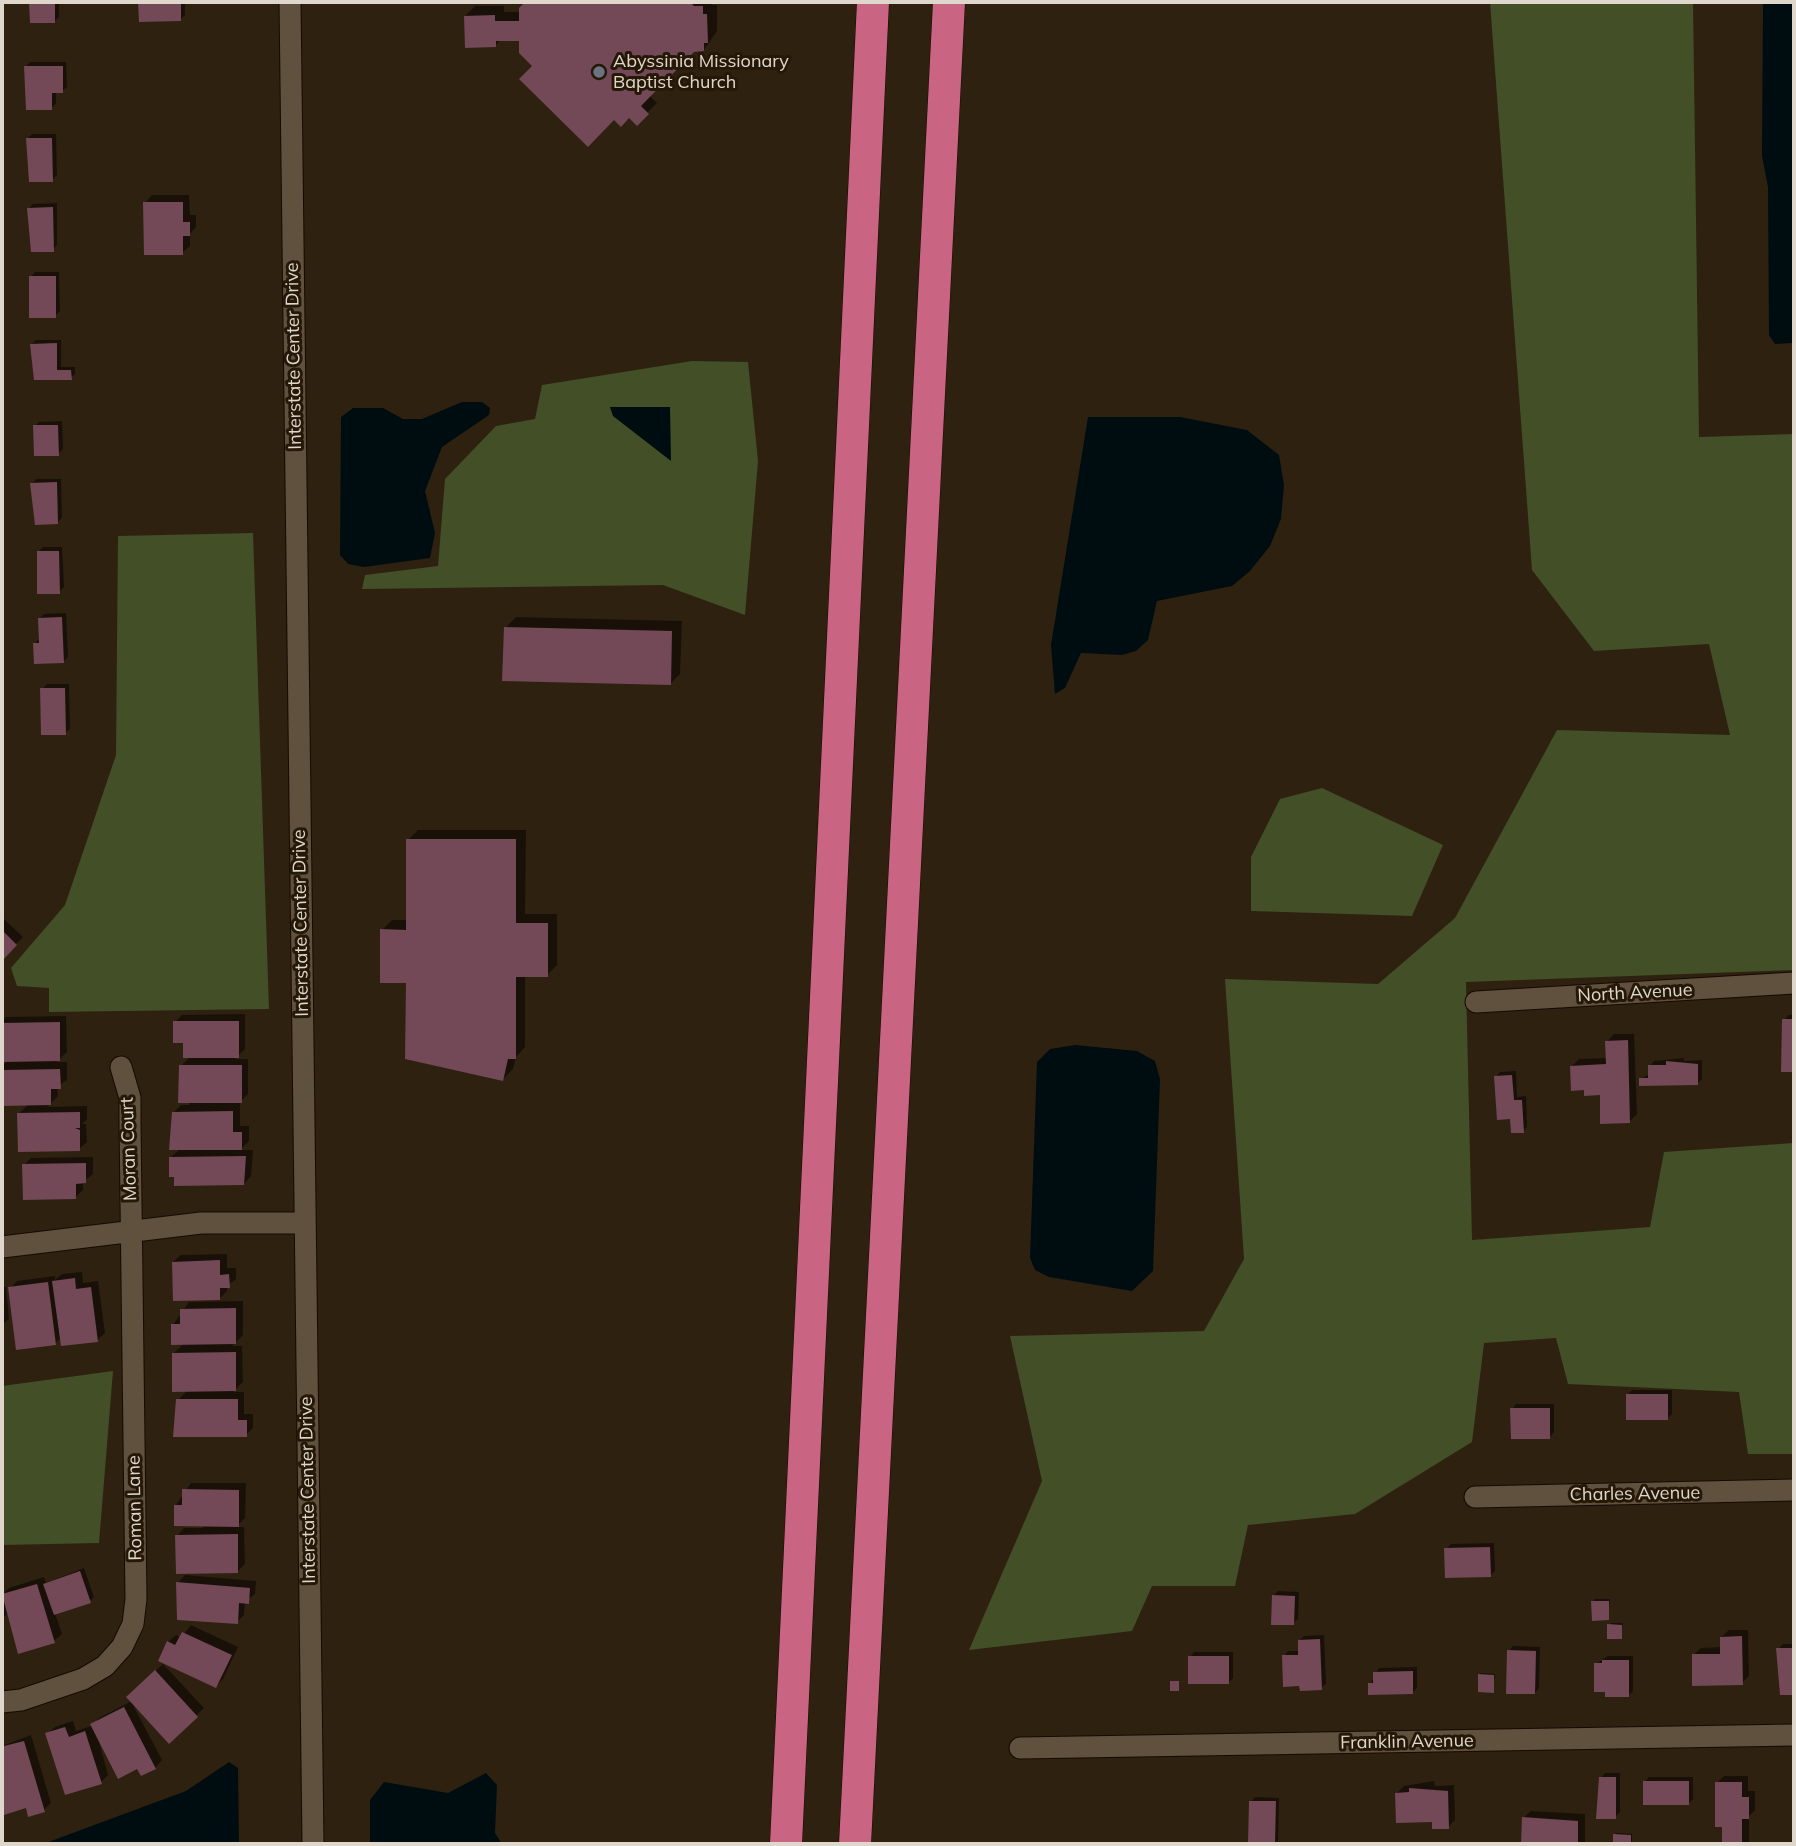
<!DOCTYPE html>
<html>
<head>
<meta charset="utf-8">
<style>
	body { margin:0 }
	#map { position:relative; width:1796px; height:1846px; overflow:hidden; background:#2f2110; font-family:Mulish,sans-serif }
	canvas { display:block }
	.frame { position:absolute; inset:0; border:4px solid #e0d7cc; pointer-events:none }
</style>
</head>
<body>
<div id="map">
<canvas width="1796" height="1846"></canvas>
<div class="frame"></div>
</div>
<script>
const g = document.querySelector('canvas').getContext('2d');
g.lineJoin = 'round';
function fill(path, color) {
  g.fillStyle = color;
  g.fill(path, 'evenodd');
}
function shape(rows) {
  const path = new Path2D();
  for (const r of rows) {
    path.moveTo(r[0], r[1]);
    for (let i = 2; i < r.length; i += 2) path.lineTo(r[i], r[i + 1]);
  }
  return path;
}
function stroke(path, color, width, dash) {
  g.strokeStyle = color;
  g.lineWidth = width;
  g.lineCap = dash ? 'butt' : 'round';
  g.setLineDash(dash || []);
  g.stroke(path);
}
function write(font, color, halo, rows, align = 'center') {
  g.font = font + ' Mulish,sans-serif';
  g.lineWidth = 6;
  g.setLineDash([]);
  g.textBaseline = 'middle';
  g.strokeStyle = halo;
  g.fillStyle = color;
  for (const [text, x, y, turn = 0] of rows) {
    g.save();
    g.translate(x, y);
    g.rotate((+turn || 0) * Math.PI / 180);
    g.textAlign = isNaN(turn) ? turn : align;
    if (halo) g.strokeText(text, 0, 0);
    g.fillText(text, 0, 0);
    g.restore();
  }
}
const forest = shape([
	[1490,2,1693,2,1699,437,1794,434,1794,970,1466,982,1472,1240,1650,1227,1664,1152,1794,1143,1794,1454,1748,1454,1739,1392,1568,1384,1556,1338,1484,1343,1472,1442,1355,1514,1248,1525,1235,1586,1152,1586,1132,1631,969,1650,1042,1481,1010,1336,1204,1331,1244,1259,1225,979,1378,984,1455,918,1557,730,1730,735,1709,644,1594,651,1532,570],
	[692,361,748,362,758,461,745,615,663,585,362,589,365,575,438,566,445,479,496,426,535,419,542,385],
	[253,533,269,1009,49,1012,49,988,17,986,11,968,65,905,116,755,118,536],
	[1322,788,1443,845,1412,916,1251,911,1251,857,1280,799],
	[113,1371,99,1543,2,1545,2,1386]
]);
const water = shape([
	[1763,2,1794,2,1794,343,1775,344,1769,335,1768,187,1762,156],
	[462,402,482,402,490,408,489,415,442,447,425,491,435,533,430,558,364,567,348,564,340,555,341,417,353,408,383,408,403,419,422,419],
	[610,407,670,407,671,461,613,416],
	[1088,417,1180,417,1247,430,1279,455,1284,485,1281,519,1270,546,1250,571,1232,586,1157,601,1148,640,1136,651,1122,655,1081,653,1065,688,1055,694,1051,645],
	[1075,1045,1137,1051,1155,1061,1160,1079,1153,1271,1132,1291,1049,1277,1035,1270,1030,1258,1037,1062,1050,1049],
	[229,1762,238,1768,239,1844,43,1844,186,1791],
	[486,1773,497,1785,495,1833,502,1844,370,1844,370,1800,384,1782,448,1793]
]);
const shadow = shape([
	[31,2,59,2,59,17,54,22,31,22],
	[140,2,185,2,185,15,181,19,140,21],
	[528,2,712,2,712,5,717,5,717,31,704,50,694,50,649,95,657,103,637,123,521,39,501,39,496,45,465,16,475,6,504,6,504,12,521,12],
	[30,62,66,62,67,87,62,91,56,91,56,104,51,108,25,67],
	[32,134,56,134,57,175,52,180,27,139],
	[152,195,189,195,190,215,196,215,196,227,190,234,190,246,182,253,145,203],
	[57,203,57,245,53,250,29,208,33,204],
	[35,272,59,272,60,311,55,316,31,277],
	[36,340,61,340,61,367,75,367,75,374,71,378,35,378,32,344],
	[62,421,63,449,58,454,35,426,39,422],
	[36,479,61,479,62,518,58,522,32,484],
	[43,547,62,547,64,587,59,592,38,552],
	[66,613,68,657,64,661,35,643,39,639,40,618,44,614],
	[516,617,682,621,680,674,670,684,506,627],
	[47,684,69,684,70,729,65,733,42,689],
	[418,830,526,830,525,914,557,914,557,965,547,975,525,975,525,1047,516,1057,513,1069,503,1079,407,981,382,930,392,920,408,920,408,840],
	[2,917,23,937,2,958],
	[245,1014,245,1049,235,1059,248,1059,248,1094,240,1102,240,1126,249,1126,249,1141,240,1150,253,1150,251,1176,244,1184,171,1157,180,1149,174,1112,181,1105,190,1105,181,1066,191,1056,175,1022,182,1015],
	[1789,1015,1794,1015,1794,1071,1784,1020],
	[66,1016,67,1052,56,1062,67,1062,67,1080,57,1087,58,1096,47,1107,87,1106,87,1119,82,1124,86,1124,87,1142,79,1149,18,1114,29,1104,2,1105,2,1066,8,1060,2,1060,2,1021,6,1017],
	[1614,1034,1634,1034,1637,1114,1629,1122,1601,1094,1585,1089,1572,1066,1579,1059,1607,1058,1607,1042],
	[1684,1058,1684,1061,1702,1060,1702,1079,1697,1084,1640,1079,1650,1074,1650,1066,1654,1061],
	[1516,1071,1517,1097,1526,1096,1527,1127,1523,1131,1512,1118,1496,1077,1500,1072],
	[93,1157,93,1174,83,1182,83,1190,75,1198,24,1165,31,1158],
	[227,1254,227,1268,236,1268,236,1279,227,1286,227,1291,220,1298,173,1262,181,1255],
	[82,1272,83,1283,98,1281,105,1333,97,1340,62,1337,55,1343,10,1288,17,1281,55,1276,55,1280,62,1274],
	[2,1287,6,1287,9,1319,2,1324],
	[243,1301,243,1335,232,1346,242,1346,243,1382,233,1392,244,1392,244,1414,253,1414,253,1428,246,1435,178,1400,188,1390,173,1354,184,1343,173,1325,189,1302],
	[1632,1390,1672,1390,1672,1414,1667,1419,1627,1395],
	[1516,1404,1554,1404,1554,1432,1550,1437,1512,1409],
	[191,1483,246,1483,245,1518,236,1527,244,1527,245,1564,238,1571,177,1536,184,1528,203,1528,203,1525,176,1505],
	[1494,1543,1495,1571,1491,1575,1446,1549,1451,1544],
	[84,1568,94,1597,90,1601,55,1613,62,1634,54,1641,8,1613,2,1619,2,1595,9,1588,44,1577,46,1583],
	[185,1575,256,1581,255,1594,245,1602,244,1615,237,1622,178,1583],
	[1278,1591,1299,1592,1298,1619,1293,1623,1273,1596],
	[1595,1599,1610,1599,1608,1618,1593,1601],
	[1611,1623,1623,1623,1621,1637,1609,1625],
	[191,1625,238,1647,223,1679,216,1686,168,1642,176,1635,181,1638],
	[1729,1630,1748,1630,1749,1676,1742,1683,1693,1655,1701,1648,1722,1647,1721,1637],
	[1324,1635,1326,1684,1321,1688,1284,1656,1288,1651,1300,1651,1299,1641,1304,1636],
	[1783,1644,1794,1644,1794,1693,1781,1694,1778,1649],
	[1513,1646,1540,1647,1539,1688,1535,1693,1509,1651],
	[1194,1652,1233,1652,1233,1678,1229,1682,1190,1657],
	[1608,1656,1633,1656,1633,1691,1628,1696,1596,1664],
	[163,1664,204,1708,169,1741,133,1705,162,1760,155,1768,138,1766,97,1735,108,1775,101,1782,47,1734,55,1727,73,1721,76,1731,91,1726,99,1718,132,1701,135,1690],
	[1417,1667,1417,1688,1413,1692,1370,1684,1379,1668],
	[1481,1673,1495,1674,1493,1691,1479,1675],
	[31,1735,51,1803,44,1810,27,1806,5,1813,2,1800,2,1746],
	[1605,1773,1620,1773,1620,1812,1615,1817,1601,1778],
	[1724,1776,1748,1776,1748,1791,1755,1791,1755,1810,1749,1816,1749,1844,1724,1844,1717,1783],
	[1649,1777,1693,1777,1693,1799,1689,1803,1645,1782],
	[1434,1781,1435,1786,1454,1785,1455,1820,1448,1827,1396,1794,1404,1786],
	[1255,1797,1279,1798,1278,1844,1250,1844,1251,1802],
	[1531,1811,1585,1814,1585,1844,1523,1844,1523,1818],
	[1616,1833,1632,1834,1632,1844,1614,1844]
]);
const building = shape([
	[29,2,55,2,55,23,30,23],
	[138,2,181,2,181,21,139,22],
	[525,2,690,2,694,6,703,6,703,14,707,14,708,43,704,43,704,51,694,52,641,106,649,114,637,126,629,118,621,127,614,120,588,147,519,79,532,66,519,53,519,41,496,41,496,47,465,48,464,16,495,15,495,21,519,21,519,8],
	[24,66,63,66,63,93,52,93,52,110,26,110],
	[26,138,52,138,53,182,29,182],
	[143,202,183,202,183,222,190,222,190,236,183,236,183,255,144,255],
	[53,207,54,252,31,252,27,208],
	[29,276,56,276,56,318,29,318],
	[57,343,57,370,71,370,72,380,34,380,30,344],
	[33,425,58,425,59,456,34,456],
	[57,482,58,524,35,525,30,483],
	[37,551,59,551,60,594,37,594],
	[62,617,64,663,34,664,33,643,39,643,38,618],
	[504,627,672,631,671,685,502,681],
	[40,688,65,688,66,735,41,735],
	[406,839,516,839,516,923,548,923,548,977,516,977,516,1059,508,1059,503,1081,405,1059,406,983,380,983,380,929,406,930],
	[2,930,17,945,2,961],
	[1782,1019,1794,1019,1794,1072,1781,1072],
	[173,1021,239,1021,239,1058,183,1058,183,1043,173,1043],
	[60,1022,60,1061,2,1062,2,1023],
	[1628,1040,1630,1123,1600,1124,1600,1095,1584,1096,1584,1090,1571,1091,1570,1066,1606,1064,1605,1041],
	[1666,1061,1698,1064,1698,1085,1639,1086,1639,1078,1648,1078,1648,1065,1666,1065],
	[179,1065,242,1065,242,1103,178,1103],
	[60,1069,61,1089,51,1089,51,1105,2,1106,2,1070],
	[1512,1075,1514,1100,1522,1100,1524,1133,1511,1133,1510,1119,1497,1120,1494,1076],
	[233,1111,233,1132,242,1132,242,1150,169,1150,172,1112],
	[80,1112,80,1128,75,1128,80,1130,80,1151,18,1152,17,1113],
	[246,1156,244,1185,174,1186,174,1177,169,1177,169,1157],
	[86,1163,86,1183,76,1184,76,1199,23,1200,22,1164],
	[220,1260,220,1275,229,1274,230,1288,220,1288,220,1300,173,1301,172,1262],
	[75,1278,76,1289,91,1287,98,1342,61,1346,52,1281],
	[48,1282,56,1345,16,1350,8,1287],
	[236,1308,236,1344,171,1345,171,1324,180,1324,180,1309],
	[236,1352,236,1391,172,1392,172,1353],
	[1626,1394,1668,1394,1668,1420,1626,1420],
	[176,1399,238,1399,238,1420,247,1420,247,1437,173,1437],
	[1510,1408,1550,1408,1550,1439,1511,1439],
	[182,1489,239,1490,239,1527,174,1526,174,1505,182,1505],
	[238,1534,238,1573,176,1574,175,1535],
	[1490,1547,1491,1577,1445,1578,1444,1548],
	[80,1571,91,1603,54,1615,43,1584],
	[176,1582,250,1588,249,1604,239,1603,238,1624,177,1620],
	[37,1584,55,1643,18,1654,2,1594],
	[1272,1595,1295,1596,1294,1625,1271,1625],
	[1591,1601,1609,1601,1609,1620,1592,1621],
	[1607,1624,1622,1625,1622,1639,1607,1639],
	[182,1632,232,1655,216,1688,158,1661,167,1641,175,1645],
	[1742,1636,1743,1685,1692,1686,1692,1654,1720,1654,1720,1637],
	[1320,1639,1322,1690,1300,1691,1299,1686,1283,1687,1282,1655,1298,1655,1298,1640],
	[1776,1648,1794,1648,1794,1695,1780,1695],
	[1507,1650,1536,1651,1535,1694,1506,1694],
	[1188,1656,1229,1656,1229,1684,1188,1684],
	[1602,1660,1629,1660,1629,1697,1605,1697,1605,1692,1594,1692,1594,1663,1602,1663],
	[155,1670,198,1717,169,1744,126,1697],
	[1413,1671,1413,1694,1368,1695,1368,1683,1373,1683,1373,1672],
	[1478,1674,1494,1675,1494,1693,1478,1692],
	[1170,1681,1179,1681,1179,1691,1170,1691],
	[124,1707,156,1769,141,1776,137,1769,118,1779,90,1724],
	[65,1727,69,1737,85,1731,102,1784,65,1795,45,1733],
	[24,1741,45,1812,28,1817,26,1808,4,1815,2,1751,4,1746],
	[1599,1777,1616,1777,1616,1819,1596,1819],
	[1643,1781,1689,1781,1689,1805,1643,1805],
	[1715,1782,1742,1782,1742,1797,1749,1797,1749,1819,1742,1819,1742,1844,1722,1844,1722,1827,1715,1827],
	[1409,1788,1448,1791,1449,1829,1432,1829,1432,1822,1396,1823,1395,1793,1409,1792],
	[1249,1801,1276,1801,1275,1844,1248,1844],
	[1522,1817,1578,1821,1578,1844,1521,1844],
	[1613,1834,1631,1835,1631,1844,1613,1844]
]);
const minor = shape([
	[290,2,313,1844],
	[1476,1002,1794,983],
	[2,1247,201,1223,305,1223],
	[1475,1497,1794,1490],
	[2,1702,21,1700,83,1679,105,1666,122,1647,133,1624,136,1599,130,1122,130,1098,121,1067],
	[1020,1748,1794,1735]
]);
const highway = shape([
	[786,1844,873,2],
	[855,1844,949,2]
]);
const markers = [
	[599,72,7,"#6b7280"]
];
const poiNames = [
	["Abyssinia Missionary",613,62],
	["Baptist Church",613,83]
];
const streetNames = [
	["Interstate Center Drive",294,356,-91],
	["Interstate Center Drive",301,923,-91],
	["North Avenue",1635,993,-3],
	["Moran Court",129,1149,-92],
	["Interstate Center Drive",308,1490,-91],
	["Charles Avenue",1635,1494,-1],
	["Roman Lane",135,1508,-91],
	["Franklin Avenue",1407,1742,-1]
];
fill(forest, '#424f27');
fill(water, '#000d10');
fill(shadow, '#0007');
fill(building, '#734857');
stroke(minor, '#160a00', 23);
stroke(highway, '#160a00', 33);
stroke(minor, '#60503e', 21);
stroke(highway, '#c96583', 32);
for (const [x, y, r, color] of markers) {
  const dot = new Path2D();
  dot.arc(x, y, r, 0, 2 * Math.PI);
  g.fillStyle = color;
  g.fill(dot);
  stroke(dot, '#251807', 2.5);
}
write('18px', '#e0d7cc', '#251807', poiNames, 'left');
write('18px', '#e0d7cc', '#251807', streetNames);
</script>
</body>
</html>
